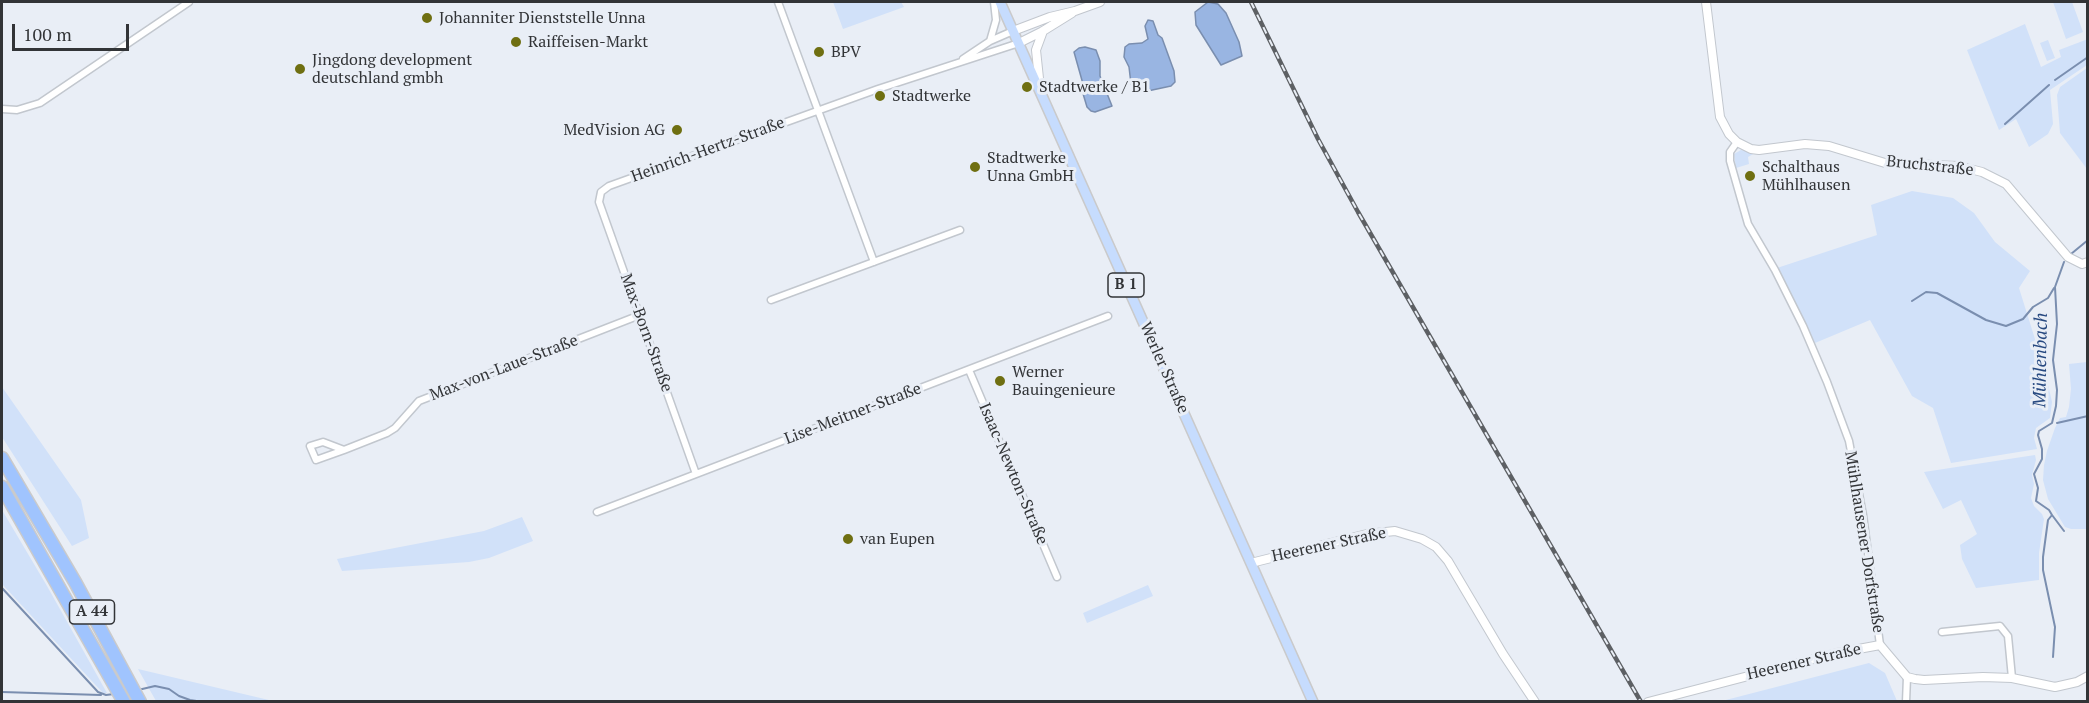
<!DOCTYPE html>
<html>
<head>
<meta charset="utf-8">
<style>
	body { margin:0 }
	#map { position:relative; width:2089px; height:703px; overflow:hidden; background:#e9eef6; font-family:"PT Serif",serif }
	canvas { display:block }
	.frame { position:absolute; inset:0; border:3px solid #323437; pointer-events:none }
	.scale { position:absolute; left:12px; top:24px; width:117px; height:27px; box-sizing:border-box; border:3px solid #323437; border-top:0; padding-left:8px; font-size:18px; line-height:21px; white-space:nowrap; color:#323437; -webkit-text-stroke:4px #e9eef6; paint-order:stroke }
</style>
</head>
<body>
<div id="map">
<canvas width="2089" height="703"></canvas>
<div class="frame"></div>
<div class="scale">100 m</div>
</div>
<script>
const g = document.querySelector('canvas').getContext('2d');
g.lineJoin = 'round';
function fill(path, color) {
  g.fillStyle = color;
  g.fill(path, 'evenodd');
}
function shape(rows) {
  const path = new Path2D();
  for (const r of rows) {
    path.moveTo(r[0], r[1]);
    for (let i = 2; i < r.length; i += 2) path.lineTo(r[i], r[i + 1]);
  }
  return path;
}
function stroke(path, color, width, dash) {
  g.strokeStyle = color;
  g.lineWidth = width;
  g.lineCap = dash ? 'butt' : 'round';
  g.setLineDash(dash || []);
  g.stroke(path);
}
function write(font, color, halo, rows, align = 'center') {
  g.font = font + ' "PT Serif",serif';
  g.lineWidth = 6;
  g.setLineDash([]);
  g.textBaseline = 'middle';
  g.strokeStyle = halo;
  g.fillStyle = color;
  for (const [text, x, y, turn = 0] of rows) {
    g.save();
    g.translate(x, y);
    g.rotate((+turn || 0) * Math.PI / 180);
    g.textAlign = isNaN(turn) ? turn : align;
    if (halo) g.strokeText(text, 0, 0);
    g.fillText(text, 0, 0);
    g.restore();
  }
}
const green = shape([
	[833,2,901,2,904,7,843,29],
	[2053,2,2072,2,2083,32,2066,39],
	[2025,24,2041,67,2061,57,2059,50,2088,39,2087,65,2050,90,2053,124,2048,134,2029,147,2016,119,1999,130,1967,50],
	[2048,40,2055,58,2047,61,2040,43],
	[2087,68,2087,169,2060,133,2057,95,2060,87],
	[1741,150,1755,153,1748,157,1749,164,1736,168,1734,154],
	[1912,191,1953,198,1974,213,1995,242,2030,271,2019,288,2045,371,2052,402,2050,418,2036,428,2034,438,2037,449,1951,463,1933,408,1912,396,1870,320,1815,343,1777,268,1877,235,1871,205],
	[2087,362,2087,529,2071,529,2065,527,2048,499,2043,480,2044,465,2047,451,2055,428,2060,418,2066,417,2069,407,2071,389,2069,364],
	[2,387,81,500,89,538,72,546,2,437],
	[2035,455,2036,460,2032,475,2034,484,2031,498,2034,506,2042,514,2044,519,2039,553,2039,580,1976,588,1962,559,1960,545,1977,534,1961,500,1943,509,1924,472],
	[2,510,47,586,107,693,103,693,2,584],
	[522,517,533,541,489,558,469,562,342,571,337,559,484,531],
	[1148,585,1153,596,1087,623,1083,613],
	[1869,663,1885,673,1897,701,1722,701],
	[138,669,273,701,156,701]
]);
const water = shape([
	[1208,2,1218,4,1226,13,1239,42,1242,56,1221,65,1196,25,1195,12,1208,2],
	[1148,20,1153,21,1158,35,1162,38,1174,71,1175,82,1171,86,1143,92,1136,91,1131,84,1129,67,1124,57,1125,47,1129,44,1142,43,1148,39,1145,26,1148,20],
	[1085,47,1096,50,1100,61,1100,76,1112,106,1095,112,1091,111,1087,107,1081,87,1083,84,1074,52,1079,48,1085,47]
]);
const stream = shape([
	[2055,80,2088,57],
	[2005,124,2049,85],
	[2071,254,2088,240],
	[1912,301,1926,292,1937,293,1986,320,2006,326,2023,319,2033,307,2048,298,2054,288],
	[2057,423,2088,416],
	[2052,515,2064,531],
	[2,588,98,692,106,695,114,694],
	[2053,657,2055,627,2043,570,2043,557,2048,520,2052,515,2049,510,2036,501,2038,488,2034,474,2042,459,2042,449,2038,435,2039,431,2052,423,2056,406,2057,390,2053,360,2057,324,2055,287,2064,262],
	[138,690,155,686,169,689,179,696,190,700,203,702],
	[2,692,101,695]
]);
const minor = shape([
	[778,2,874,262],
	[990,41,996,20,994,2],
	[963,59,990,41,1013,31],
	[2,109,17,110,40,103,189,2],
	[1737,142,1730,152,1730,161,1748,224,1775,270,1803,326,1827,382,1849,441,1863,515,1880,645],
	[771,300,960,230],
	[969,370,1057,577],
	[344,450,323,442,310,446,316,460,344,450,387,433,395,428,419,401,640,315],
	[696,474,599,202,601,192,609,186,878,89,1019,43],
	[597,512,1108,316],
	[1942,632,2000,626,2008,636,2012,678],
	[1906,702,1907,677]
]);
const tertiary = shape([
	[1706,2,1720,117,1729,134,1737,142,1751,149,1759,150,1805,144,1829,146,1885,163,1958,166,1982,172,2006,184,2068,257,2082,264,2088,262],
	[1013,31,1050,17,1075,11,1100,2],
	[1019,43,1043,31,1072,13],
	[1040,88,1036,50,1043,31],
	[1251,563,1367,534,1395,531,1422,539,1436,547,1448,561,1503,654,1535,702],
	[1648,702,1837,653,1880,645,1907,677,1915,679,1924,680,1983,677,2012,678,2055,687,2077,682,2088,676]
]);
const primary = shape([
	[1000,2,1313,702]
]);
const motorway = shape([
	[2,458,75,582,140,702],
	[2,487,124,702]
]);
const rail = shape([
	[1251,2,1318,139,1358,212,1641,702]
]);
const markers = [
	[427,18,6,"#6f6f11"],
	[516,42,6,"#6f6f11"],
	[819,52,6,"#6f6f11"],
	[300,69,6,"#6f6f11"],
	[1027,87,6,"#6f6f11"],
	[880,96,6,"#6f6f11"],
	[677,130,6,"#6f6f11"],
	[975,167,6,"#6f6f11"],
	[1750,176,6,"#6f6f11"],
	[1000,381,6,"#6f6f11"],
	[848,539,6,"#6f6f11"]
];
const shields = [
	[1126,285,36],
	[92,612,45]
];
const shieldNames = [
	["B 1",1126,285],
	["A 44",92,612]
];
const poiNames = [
	["Johanniter Dienststelle Unna",439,18],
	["Raiffeisen-Markt",528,42],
	["BPV",831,52],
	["Jingdong development",312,60],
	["deutschland gmbh",312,78],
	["Stadtwerke / B1",1039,87],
	["Stadtwerke",892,96],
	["MedVision AG",665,130,"right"],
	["Stadtwerke",987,158],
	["Unna GmbH",987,176],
	["Schalthaus",1762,167],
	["Mühlhausen",1762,185],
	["Werner",1012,372],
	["Bauingenieure",1012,390],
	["van Eupen",860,539]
];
const streetNames = [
	["Heinrich-Hertz-Straße",708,150,-20],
	["Bruchstraße",1930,166,6],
	["Max-Born-Straße",646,333,70],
	["Max-von-Laue-Straße",504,368,-21],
	["Werler Straße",1164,368,66],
	["Lise-Meitner-Straße",853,414,-21],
	["Isaac-Newton-Straße",1013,474,67],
	["Mühlhausener Dorfstraße",1864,542,81],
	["Heerener Straße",1329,545,-12],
	["Heerener Straße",1804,662,-13]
];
const waterNames = [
	["Mühlenbach",2041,360,-89]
];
fill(green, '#d1e1f9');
fill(water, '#99b5e2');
stroke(water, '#7a8eaf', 1.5);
stroke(stream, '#7a8eaf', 2);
stroke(minor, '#c2c7ce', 9);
stroke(tertiary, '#c2c7ce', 10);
stroke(primary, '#cacacb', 12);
stroke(motorway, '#cacacb', 15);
stroke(minor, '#fff', 6);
stroke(tertiary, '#fff', 8);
stroke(primary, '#c6dcfe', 9);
stroke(motorway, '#a0c4fe', 12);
stroke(rail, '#5d6064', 4.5);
stroke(rail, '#e9eef6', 2, [7]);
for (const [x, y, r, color] of markers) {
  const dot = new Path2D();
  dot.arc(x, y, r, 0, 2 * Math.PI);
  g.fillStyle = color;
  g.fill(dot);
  stroke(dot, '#e9eef6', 2);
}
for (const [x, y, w] of shields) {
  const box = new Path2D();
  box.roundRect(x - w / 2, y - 12, w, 24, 4.5);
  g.fillStyle = '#e9eef6';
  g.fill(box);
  stroke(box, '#323437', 1.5);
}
write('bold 15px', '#323437', null, shieldNames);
write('16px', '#323437', '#e9eef6', poiNames, 'left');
write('16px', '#323437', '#e9eef6', streetNames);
write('italic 18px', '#274980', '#e9eef6', waterNames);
</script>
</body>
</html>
